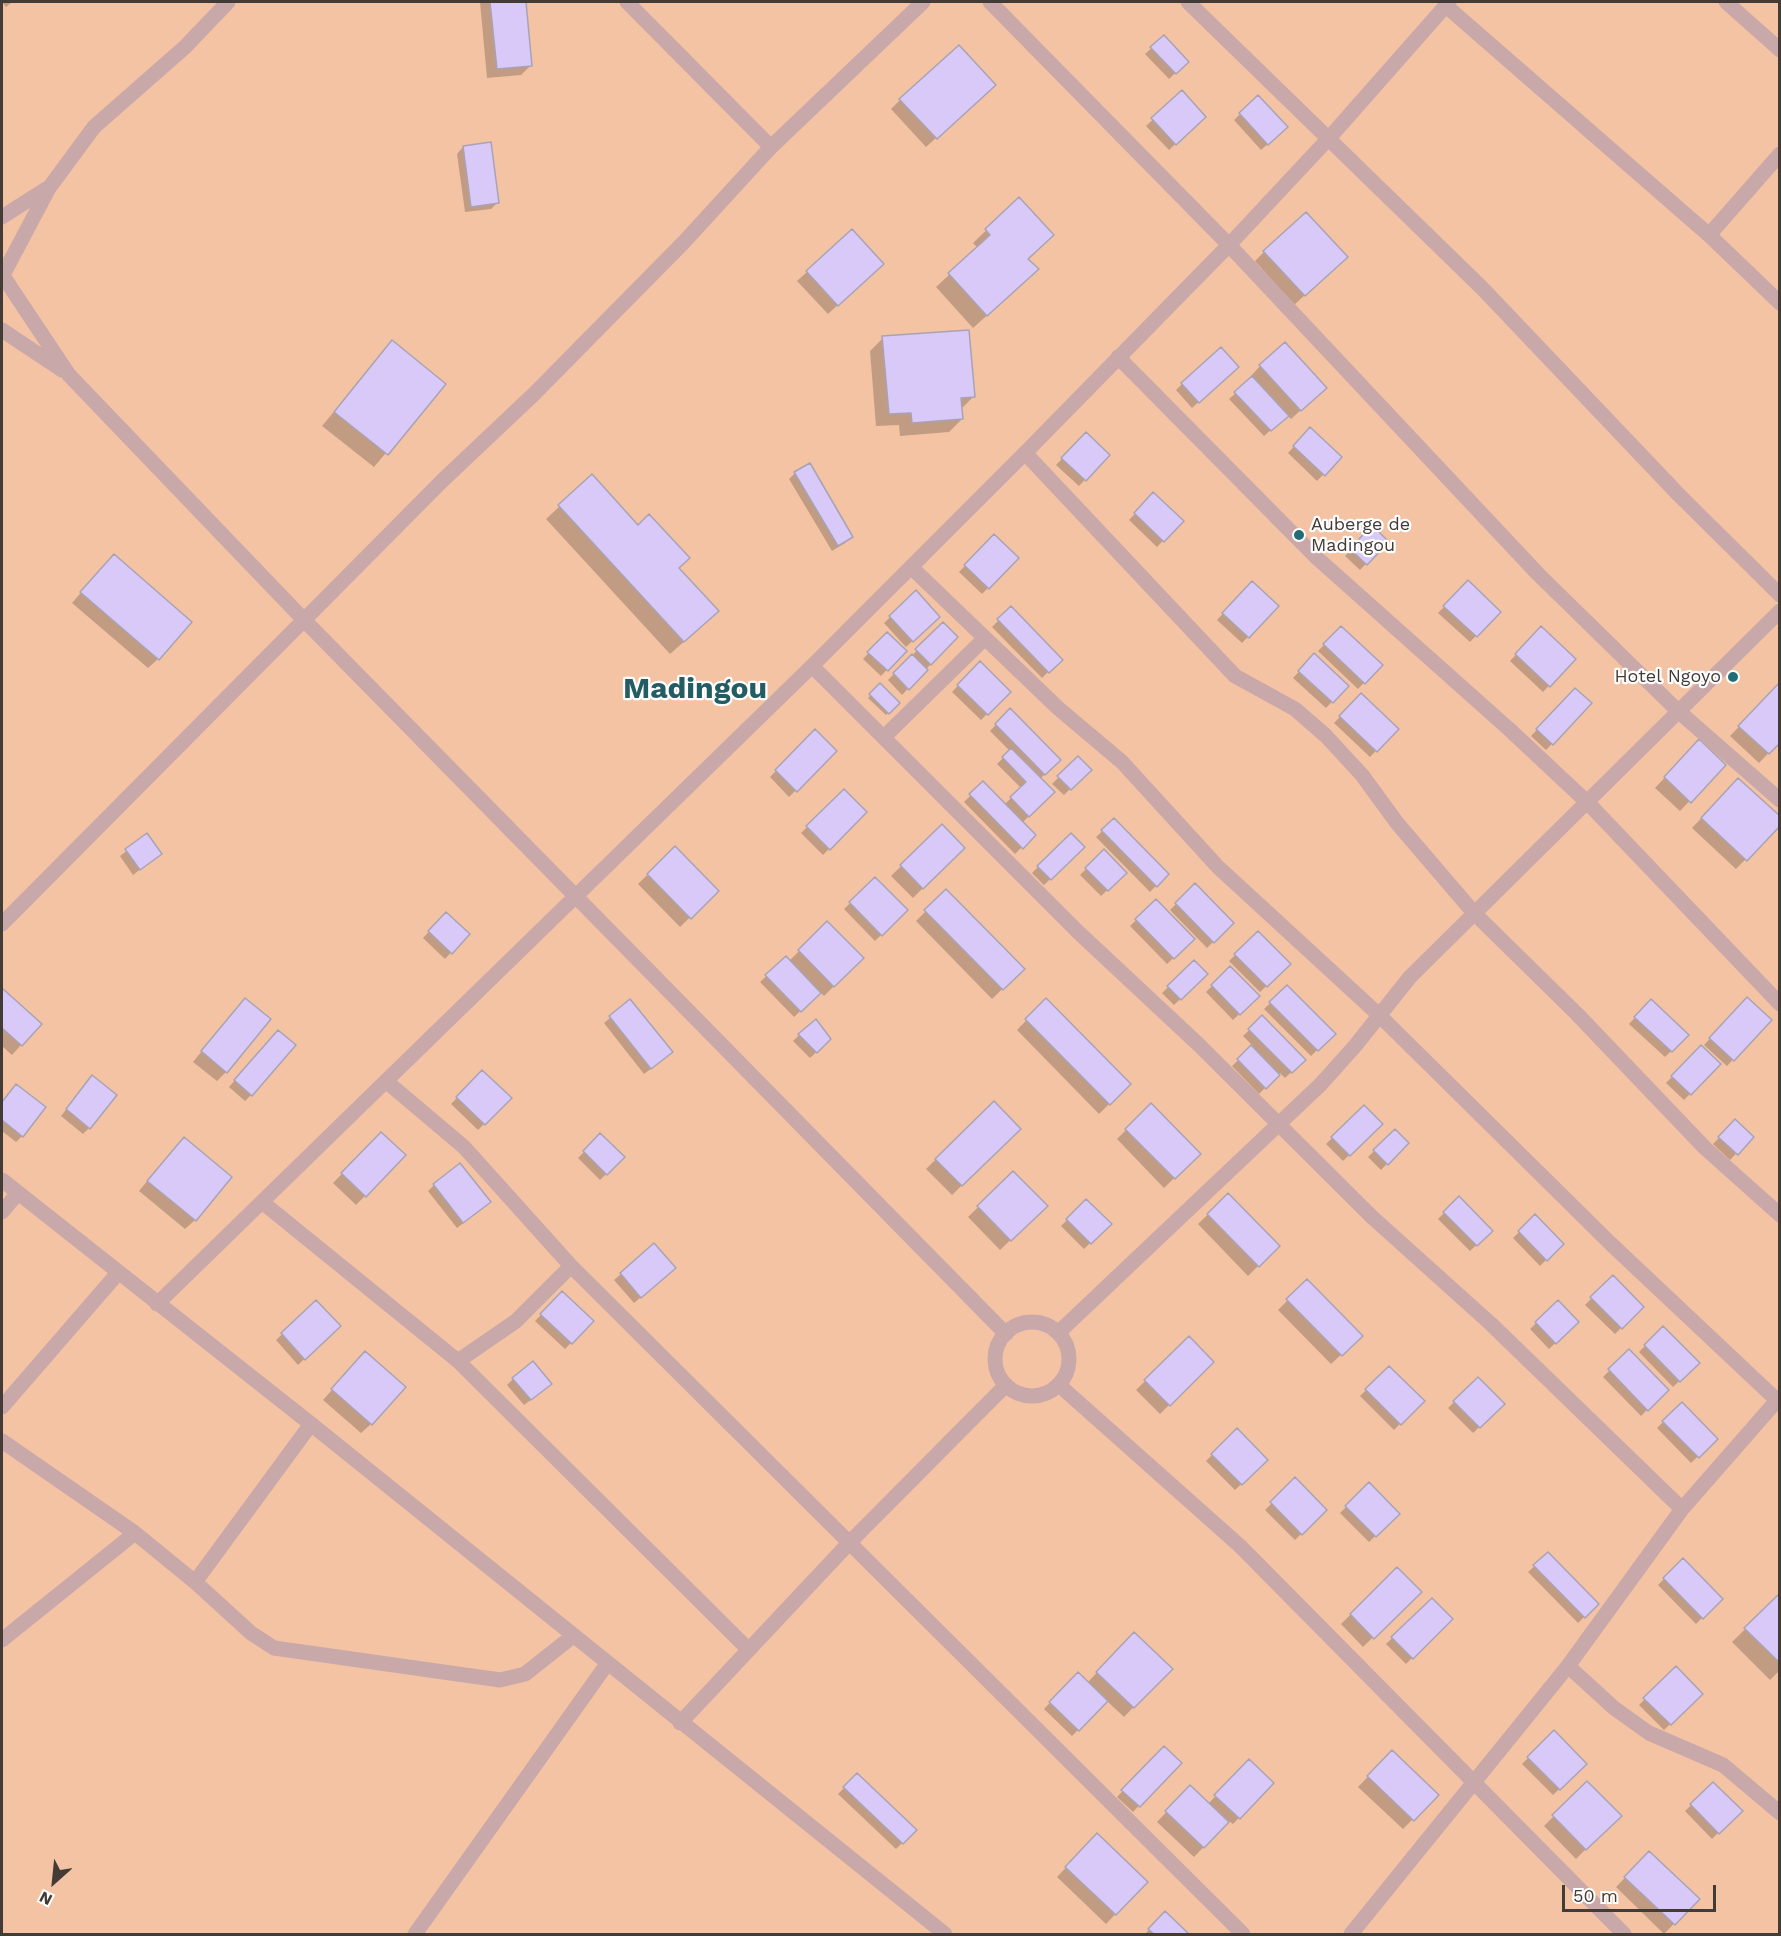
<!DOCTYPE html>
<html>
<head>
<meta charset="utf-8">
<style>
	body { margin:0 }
	#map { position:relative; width:1781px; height:1936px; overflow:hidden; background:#fdf9f6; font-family:"Work Sans",sans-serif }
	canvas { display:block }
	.frame { position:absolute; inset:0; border:3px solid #423b36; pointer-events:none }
	.north { position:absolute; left:24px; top:1852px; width:60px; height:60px; -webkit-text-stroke:4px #fff; paint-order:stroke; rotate:207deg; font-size:16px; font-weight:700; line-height:24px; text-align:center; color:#423b36 }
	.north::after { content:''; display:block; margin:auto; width:21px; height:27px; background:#423b36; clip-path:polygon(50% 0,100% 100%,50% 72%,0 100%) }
	.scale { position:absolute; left:1562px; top:1885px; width:154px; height:27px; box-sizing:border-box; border:3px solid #423b36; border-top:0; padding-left:8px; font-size:18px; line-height:21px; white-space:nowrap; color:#423b36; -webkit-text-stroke:4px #fff; paint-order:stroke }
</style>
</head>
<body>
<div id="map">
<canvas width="1781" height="1936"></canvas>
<div class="frame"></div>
<div class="north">N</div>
<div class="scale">50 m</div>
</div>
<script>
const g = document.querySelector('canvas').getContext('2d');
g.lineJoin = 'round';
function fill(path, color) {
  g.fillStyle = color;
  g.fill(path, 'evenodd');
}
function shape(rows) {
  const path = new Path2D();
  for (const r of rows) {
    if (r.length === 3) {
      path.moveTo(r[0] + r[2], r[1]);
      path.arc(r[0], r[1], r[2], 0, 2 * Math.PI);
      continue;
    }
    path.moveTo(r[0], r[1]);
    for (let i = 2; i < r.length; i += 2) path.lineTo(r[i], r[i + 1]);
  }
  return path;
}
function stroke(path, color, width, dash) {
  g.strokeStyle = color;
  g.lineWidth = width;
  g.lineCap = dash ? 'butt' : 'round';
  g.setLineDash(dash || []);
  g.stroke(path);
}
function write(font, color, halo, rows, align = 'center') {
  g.font = font + ' "Work Sans",sans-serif';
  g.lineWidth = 4.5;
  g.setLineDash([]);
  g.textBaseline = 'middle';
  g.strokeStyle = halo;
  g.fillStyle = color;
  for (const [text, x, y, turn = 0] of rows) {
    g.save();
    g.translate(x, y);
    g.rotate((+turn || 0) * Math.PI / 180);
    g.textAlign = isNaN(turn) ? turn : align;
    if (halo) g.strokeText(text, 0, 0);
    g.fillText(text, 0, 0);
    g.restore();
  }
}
const green = shape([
	[2,2,1779,2,1779,1934,2,1934]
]);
const shadow = shape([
	[2,2,12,2,6,7],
	[480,2,524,2,531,65,521,75,487,78],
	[1164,37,1187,62,1169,79,1145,54],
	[1182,93,1198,123,1169,150,1146,126],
	[984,94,926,147,891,109,900,100],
	[1258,97,1280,133,1261,150,1234,120],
	[463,147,498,202,491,209,465,212,457,154],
	[1019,199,1027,260,1024,282,973,328,936,287,978,248,973,243],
	[1264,252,1336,267,1294,305,1255,261],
	[807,272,872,273,828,314,797,281],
	[883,338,973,397,961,409,962,419,949,432,900,436,899,425,876,426,870,351],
	[392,342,444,384,374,467,322,426],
	[1260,366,1315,397,1291,419,1287,415,1264,436,1229,399,1253,378,1251,376],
	[1230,373,1192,408,1176,390,1182,384],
	[1310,429,1340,457,1317,481,1288,453],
	[1086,434,1108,455,1079,486,1056,465],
	[795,473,852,536,845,543,832,551,789,479],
	[592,476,678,568,704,624,670,654,546,519],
	[1153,494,1182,521,1157,547,1129,520],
	[1372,528,1387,542,1360,570,1345,556],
	[994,536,1017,558,982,594,959,572],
	[104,566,158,659,148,668,72,603],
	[1252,583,1277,607,1242,643,1217,620],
	[1468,583,1499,612,1470,642,1438,613],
	[916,592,938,617,906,647,884,623],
	[1011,608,1061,659,1042,678,992,627],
	[943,624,956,637,902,695,888,680],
	[1341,628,1381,665,1358,689,1318,651],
	[1541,628,1574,659,1543,692,1510,661],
	[887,634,904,651,881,676,863,659],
	[1314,656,1347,686,1326,708,1293,678],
	[980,663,1009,692,981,720,952,692],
	[1780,684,1780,741,1759,763,1730,736],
	[880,685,898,703,886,715,868,698],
	[1575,690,1590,704,1546,750,1531,736],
	[1361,695,1397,729,1370,757,1334,723],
	[1010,710,1059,760,1040,779,1053,792,1022,823,1034,835,1015,854,964,802,983,783,1004,805,1021,788,997,764,1010,751,990,731],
	[815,732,835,751,789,797,770,777],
	[1690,751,1724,765,1680,811,1655,788],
	[1078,758,1089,770,1064,795,1052,784],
	[1729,789,1780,824,1736,869,1692,828],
	[844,791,865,812,823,855,801,833],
	[1114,820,1167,874,1150,892,1096,837],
	[942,826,963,848,913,898,891,876],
	[147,835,160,854,133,875,120,856],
	[1071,835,1083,847,1044,885,1032,873],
	[675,848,717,891,680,927,638,884],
	[1104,851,1125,873,1101,896,1080,875],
	[875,879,906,910,875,941,844,909],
	[1195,885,1232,923,1207,948,1170,910],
	[946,891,1023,969,992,999,916,921],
	[1156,901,1193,939,1167,964,1130,926],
	[446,914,468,934,445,959,423,938],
	[827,924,862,958,824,996,820,992,794,1017,760,982,786,958,789,961],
	[1258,933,1289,964,1260,992,1229,961],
	[1194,962,1206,974,1174,1005,1162,993],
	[1230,968,1258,996,1233,1020,1206,992],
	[1287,987,1334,1034,1311,1056,1264,1009],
	[2,990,40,1024,12,1055,2,1046],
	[1046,1000,1129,1084,1099,1114,1017,1030],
	[1747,1000,1770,1020,1727,1066,1704,1045],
	[630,1001,665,1058,644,1074,604,1023],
	[1651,1001,1687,1035,1665,1057,1629,1024],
	[236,1009,226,1072,217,1081,193,1062],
	[1262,1018,1304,1060,1285,1078,1280,1073,1259,1094,1232,1066,1253,1046,1243,1036],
	[799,1035,830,1039,810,1058,793,1041],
	[272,1038,251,1095,245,1101,229,1087],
	[1701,1047,1719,1064,1684,1100,1666,1083],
	[482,1072,510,1098,478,1130,451,1104],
	[86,1084,89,1128,83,1134,61,1116],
	[16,1086,22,1136,16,1142,2,1131,2,1102],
	[994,1103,1019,1129,952,1195,926,1169],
	[1151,1105,1199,1154,1164,1188,1117,1139],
	[1364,1107,1381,1124,1343,1161,1326,1144],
	[1735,1121,1752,1137,1730,1160,1713,1144],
	[1395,1131,1407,1143,1381,1170,1368,1157],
	[381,1134,404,1156,356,1205,333,1183],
	[600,1136,623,1157,600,1180,578,1158],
	[174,1149,195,1220,185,1229,139,1191],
	[1013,1173,1046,1206,1000,1250,968,1217],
	[434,1185,483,1208,457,1228,428,1191],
	[1228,1195,1278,1246,1248,1276,1198,1224],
	[1459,1198,1491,1231,1470,1251,1438,1219],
	[1086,1201,1109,1224,1084,1249,1061,1226],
	[1535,1216,1562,1244,1540,1266,1513,1238],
	[654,1245,668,1274,634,1303,614,1280],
	[1613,1277,1642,1307,1615,1334,1585,1305],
	[1307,1281,1361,1336,1331,1364,1278,1310],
	[562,1293,592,1321,565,1349,535,1321],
	[316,1302,339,1326,298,1365,276,1340],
	[1558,1302,1577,1322,1549,1349,1530,1329],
	[1663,1328,1698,1363,1673,1387,1639,1352],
	[1189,1338,1212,1362,1160,1414,1136,1390],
	[1629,1351,1667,1390,1641,1416,1603,1377],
	[356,1363,371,1424,361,1433,323,1400],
	[1389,1368,1422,1401,1394,1430,1360,1396],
	[513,1379,544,1390,524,1405,507,1385],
	[1478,1379,1503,1404,1473,1433,1448,1408],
	[1682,1404,1716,1439,1691,1463,1657,1428],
	[1237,1430,1266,1460,1235,1490,1206,1461],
	[1295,1480,1325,1510,1295,1540,1265,1510],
	[1369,1485,1398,1514,1369,1542,1340,1513],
	[1548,1554,1597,1604,1578,1623,1528,1572],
	[1683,1560,1721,1599,1696,1624,1658,1585],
	[1397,1569,1419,1592,1363,1647,1341,1624],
	[1780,1595,1780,1670,1770,1680,1732,1642],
	[1432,1600,1451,1619,1406,1664,1386,1644],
	[1134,1634,1170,1669,1124,1717,1107,1701,1072,1736,1044,1709,1078,1674,1087,1683],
	[1676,1668,1701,1694,1664,1730,1639,1705],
	[1554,1733,1585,1764,1553,1795,1522,1764],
	[1164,1748,1180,1763,1133,1812,1117,1797],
	[1392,1752,1437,1795,1403,1829,1358,1787],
	[1249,1761,1272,1783,1233,1824,1229,1821,1194,1857,1157,1822,1190,1787,1208,1804],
	[857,1775,915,1830,896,1849,838,1794],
	[1587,1783,1619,1816,1576,1859,1544,1826],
	[1713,1784,1740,1811,1712,1839,1685,1811],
	[1097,1835,1146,1882,1106,1924,1057,1877],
	[1649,1853,1697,1900,1664,1934,1616,1887],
	[1165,1913,1187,1934,1145,1934]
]);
const building = shape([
	[490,2,526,2,532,66,497,69,490,2],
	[1164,35,1189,62,1176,74,1150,47,1164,35],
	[959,45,996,85,937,139,899,99,959,45],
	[1182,90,1206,117,1176,145,1151,118,1182,90],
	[1258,95,1288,127,1268,145,1239,113,1258,95],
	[491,142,499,203,471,207,463,146,491,142],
	[1019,197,1054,235,1028,259,1039,269,987,316,948,273,990,235,985,229,1019,197],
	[1306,212,1348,257,1305,296,1263,251,1306,212],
	[852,229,884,264,838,306,806,271,852,229],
	[969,330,975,397,961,398,963,419,912,423,911,413,889,414,882,336,969,330],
	[392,340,446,384,388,455,334,412,392,340],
	[1285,342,1327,388,1301,411,1259,365,1285,342],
	[1221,347,1239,367,1199,403,1181,383,1221,347],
	[1252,376,1289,416,1271,431,1234,392,1252,376],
	[1310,427,1342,457,1325,476,1293,446,1310,427],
	[1086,432,1110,455,1086,481,1061,458,1086,432],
	[810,463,853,537,838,546,794,472,810,463],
	[592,474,638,525,649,514,690,558,679,568,719,611,684,642,558,505,592,474],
	[1153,492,1184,521,1164,542,1134,513,1153,492],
	[1372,525,1389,542,1367,565,1350,549,1372,525],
	[994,534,1019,558,989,589,964,565,994,534],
	[114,554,192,622,159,660,80,592,114,554],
	[1468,580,1501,612,1477,637,1443,606,1468,580],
	[1252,581,1279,606,1249,638,1222,613,1252,581],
	[916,590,940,617,913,642,889,616,916,590],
	[1011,606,1063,660,1049,673,997,619,1011,606],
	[943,622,958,637,931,665,915,649,943,622],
	[1341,626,1383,665,1365,684,1323,644,1341,626],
	[1541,626,1576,659,1550,687,1515,654,1541,626],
	[887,632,907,651,888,671,867,652,887,632],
	[1314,653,1349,686,1333,703,1298,671,1314,653],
	[912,654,928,670,909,690,893,673,912,654],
	[980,661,1011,692,988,715,957,685,980,661],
	[1780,682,1780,743,1769,754,1738,726,1780,682],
	[880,683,900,703,889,714,869,694,880,683],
	[1575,688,1592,703,1553,745,1536,729,1575,688],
	[1361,693,1399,729,1377,752,1339,716,1361,693],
	[1010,708,1061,760,1045,775,995,724,1010,708],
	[815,729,837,751,797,792,775,770,815,729],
	[1699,739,1726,765,1691,803,1664,777,1699,739],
	[1011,748,1055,792,1029,817,1010,797,1026,782,1002,757,1011,748],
	[1078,756,1092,770,1071,790,1057,776,1078,756],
	[1738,778,1780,816,1780,826,1747,861,1701,818,1738,778],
	[983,781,1036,835,1023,849,969,794,983,781],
	[844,789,867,812,830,850,806,826,844,789],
	[1114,818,1169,874,1157,887,1101,830,1114,818],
	[942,824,965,848,923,889,900,865,942,824],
	[147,833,162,854,140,870,125,849,147,833],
	[1071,833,1085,847,1051,880,1037,866,1071,833],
	[675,846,719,891,691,919,647,874,675,846],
	[1104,849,1127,873,1108,891,1085,868,1104,849],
	[875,877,908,910,882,936,849,902,875,877],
	[1195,883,1234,923,1214,943,1175,903,1195,883],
	[946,889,1025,969,1003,990,924,910,946,889],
	[1156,899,1195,939,1174,959,1135,919,1156,899],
	[446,912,470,934,452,954,428,931,446,912],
	[827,921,864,958,834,987,798,950,827,921],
	[1258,931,1291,964,1267,987,1234,954,1258,931],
	[786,956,821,993,801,1012,765,975,786,956],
	[1194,960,1208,974,1181,1000,1167,986,1194,960],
	[1230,966,1260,996,1240,1015,1211,985,1230,966],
	[1287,985,1336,1034,1318,1051,1269,1002,1287,985],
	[2,988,42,1024,22,1046,2,1028,2,988],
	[1747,997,1772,1020,1734,1061,1709,1038,1747,997],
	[245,998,271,1019,227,1073,201,1051,245,998],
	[1046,998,1131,1084,1110,1105,1025,1019,1046,998],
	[630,999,673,1052,651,1069,609,1016,630,999],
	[1651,999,1689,1035,1672,1052,1634,1017,1651,999],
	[1262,1015,1306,1060,1292,1073,1248,1029,1262,1015],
	[816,1019,831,1039,817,1053,798,1034,816,1019],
	[278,1030,296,1045,252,1096,234,1080,278,1030],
	[1251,1045,1280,1075,1266,1089,1237,1059,1251,1045],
	[1701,1045,1721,1064,1691,1095,1671,1076,1701,1045],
	[482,1070,512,1098,485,1125,456,1097,482,1070],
	[92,1075,117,1095,90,1129,66,1109,92,1075],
	[16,1084,46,1107,23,1137,2,1120,2,1102,16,1084],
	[994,1101,1021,1129,962,1186,935,1159,994,1101],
	[1151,1103,1201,1154,1175,1179,1125,1129,1151,1103],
	[1364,1105,1383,1124,1350,1156,1331,1137,1364,1105],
	[1735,1119,1754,1137,1738,1155,1718,1137,1735,1119],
	[1395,1129,1409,1143,1388,1165,1373,1150,1395,1129],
	[381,1132,406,1155,366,1197,341,1173,381,1132],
	[600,1133,625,1157,607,1175,583,1151,600,1133],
	[184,1137,232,1177,196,1221,147,1181,184,1137],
	[460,1163,491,1202,463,1223,433,1184,460,1163],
	[1013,1171,1048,1206,1011,1241,977,1206,1013,1171],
	[1228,1193,1280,1246,1259,1267,1207,1214,1228,1193],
	[1459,1196,1493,1231,1477,1246,1443,1212,1459,1196],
	[1086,1199,1112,1224,1091,1244,1066,1219,1086,1199],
	[1535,1214,1564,1244,1547,1261,1518,1231,1535,1214],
	[654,1243,676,1268,641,1298,620,1273,654,1243],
	[1613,1275,1644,1307,1622,1329,1590,1297,1613,1275],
	[1307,1279,1363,1336,1342,1356,1286,1299,1307,1279],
	[562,1291,594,1321,572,1344,540,1314,562,1291],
	[316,1300,341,1326,305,1360,281,1333,316,1300],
	[1558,1300,1579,1322,1556,1344,1535,1322,1558,1300],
	[1663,1326,1700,1363,1680,1382,1644,1345,1663,1326],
	[1189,1336,1214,1362,1170,1406,1144,1380,1189,1336],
	[1629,1349,1669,1390,1648,1411,1608,1369,1629,1349],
	[365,1351,406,1387,372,1425,331,1389,365,1351],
	[533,1361,552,1384,531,1400,512,1378,533,1361],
	[1389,1366,1425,1401,1401,1425,1365,1389,1389,1366],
	[1478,1377,1505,1404,1480,1428,1453,1401,1478,1377],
	[1682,1402,1718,1439,1699,1458,1662,1421,1682,1402],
	[1237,1428,1268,1460,1242,1485,1211,1454,1237,1428],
	[1295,1477,1327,1510,1302,1535,1270,1502,1295,1477],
	[1369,1482,1400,1514,1376,1537,1345,1506,1369,1482],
	[1548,1552,1599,1604,1585,1618,1533,1565,1548,1552],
	[1683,1558,1723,1599,1703,1619,1663,1578,1683,1558],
	[1397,1567,1422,1592,1374,1639,1350,1614,1397,1567],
	[1780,1593,1780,1663,1744,1628,1780,1593],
	[1432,1598,1453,1619,1413,1659,1391,1637,1432,1598],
	[1134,1632,1173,1669,1134,1708,1096,1672,1134,1632],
	[1676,1666,1703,1694,1671,1725,1643,1698,1676,1666],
	[1078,1672,1108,1701,1079,1731,1049,1702,1078,1672],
	[1554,1730,1587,1764,1560,1790,1527,1757,1554,1730],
	[1164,1746,1182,1763,1140,1807,1121,1790,1164,1746],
	[1392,1750,1439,1795,1414,1821,1367,1776,1392,1750],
	[1249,1759,1274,1783,1240,1819,1214,1795,1249,1759],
	[857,1773,917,1830,903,1844,843,1787,857,1773],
	[1587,1781,1622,1816,1586,1850,1552,1815,1587,1781],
	[1713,1782,1743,1811,1719,1834,1690,1804,1713,1782],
	[1190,1785,1229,1822,1204,1848,1165,1811,1190,1785],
	[1097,1833,1148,1882,1116,1915,1065,1867,1097,1833],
	[1649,1851,1700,1899,1675,1925,1624,1877,1649,1851],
	[1165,1911,1189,1934,1154,1934,1148,1929,1165,1911]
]);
const minor = shape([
	[627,2,771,147],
	[990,2,1229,245,1538,574,1677,710,1780,800],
	[1188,2,1482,288,1678,494,1780,595],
	[1726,2,1780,50],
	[1445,5,1709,235,1780,303],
	[2,217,46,189],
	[1709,235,1780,154],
	[5,271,49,188,94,127,185,47,228,2],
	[5,279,69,375,305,621,1006,1334],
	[2,330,62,370],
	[1118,357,1317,558,1510,730,1588,803,1780,1004],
	[1025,453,1235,676,1295,709,1326,736,1362,775,1397,823,1474,913,1577,1014,1705,1148,1780,1215],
	[911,567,1058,708,1122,762,1218,867,1379,1015,1611,1244,1780,1403],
	[812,666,1077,931,1199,1045,1372,1217,1491,1324,1682,1509],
	[884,737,985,638],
	[2,924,443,480,534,394,684,242,771,147,923,2],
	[387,1082,464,1147,571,1266,1243,1934],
	[2,1180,311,1424,945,1934],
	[262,1202,458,1361,748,1649],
	[2,1212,18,1193],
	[157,1304,812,666,1025,453,1229,245,1330,137,1449,2],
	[1032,1359,37],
	[1058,1333,1321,1084,1355,1046,1410,977,1780,611],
	[458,1361,516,1321,571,1266],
	[1059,1385,1240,1546,1624,1934],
	[2,1407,118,1273],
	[2,1441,135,1533,195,1582,251,1633,274,1648,500,1680,525,1674,573,1636],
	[195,1582,311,1424],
	[2,1640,135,1533],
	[1568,1666,1614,1708,1649,1733,1723,1765,1780,1813],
	[680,1723,850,1542,1006,1385],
	[415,1934,607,1664],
	[1351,1934,1568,1666,1682,1509,1780,1397]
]);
const markers = [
	[1299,535,6,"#236e75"],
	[1733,677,6,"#236e75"]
];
const poiNames = [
	["Auberge de",1311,525],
	["Madingou",1311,546],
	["Hotel Ngoyo",1721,677,"right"]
];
const townNames = [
	["Madingou",695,689]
];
fill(green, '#f3c3a3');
fill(shadow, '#0003');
fill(building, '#d8c9f9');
stroke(building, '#a8a3b4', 1.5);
stroke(minor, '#c9a8aa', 15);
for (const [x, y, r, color] of markers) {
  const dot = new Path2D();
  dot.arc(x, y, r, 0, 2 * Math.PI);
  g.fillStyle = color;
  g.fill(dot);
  stroke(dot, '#fff', 2);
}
write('18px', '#423b36', '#fff', poiNames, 'left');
write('bold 30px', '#235c62', '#fff', townNames);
</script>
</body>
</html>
